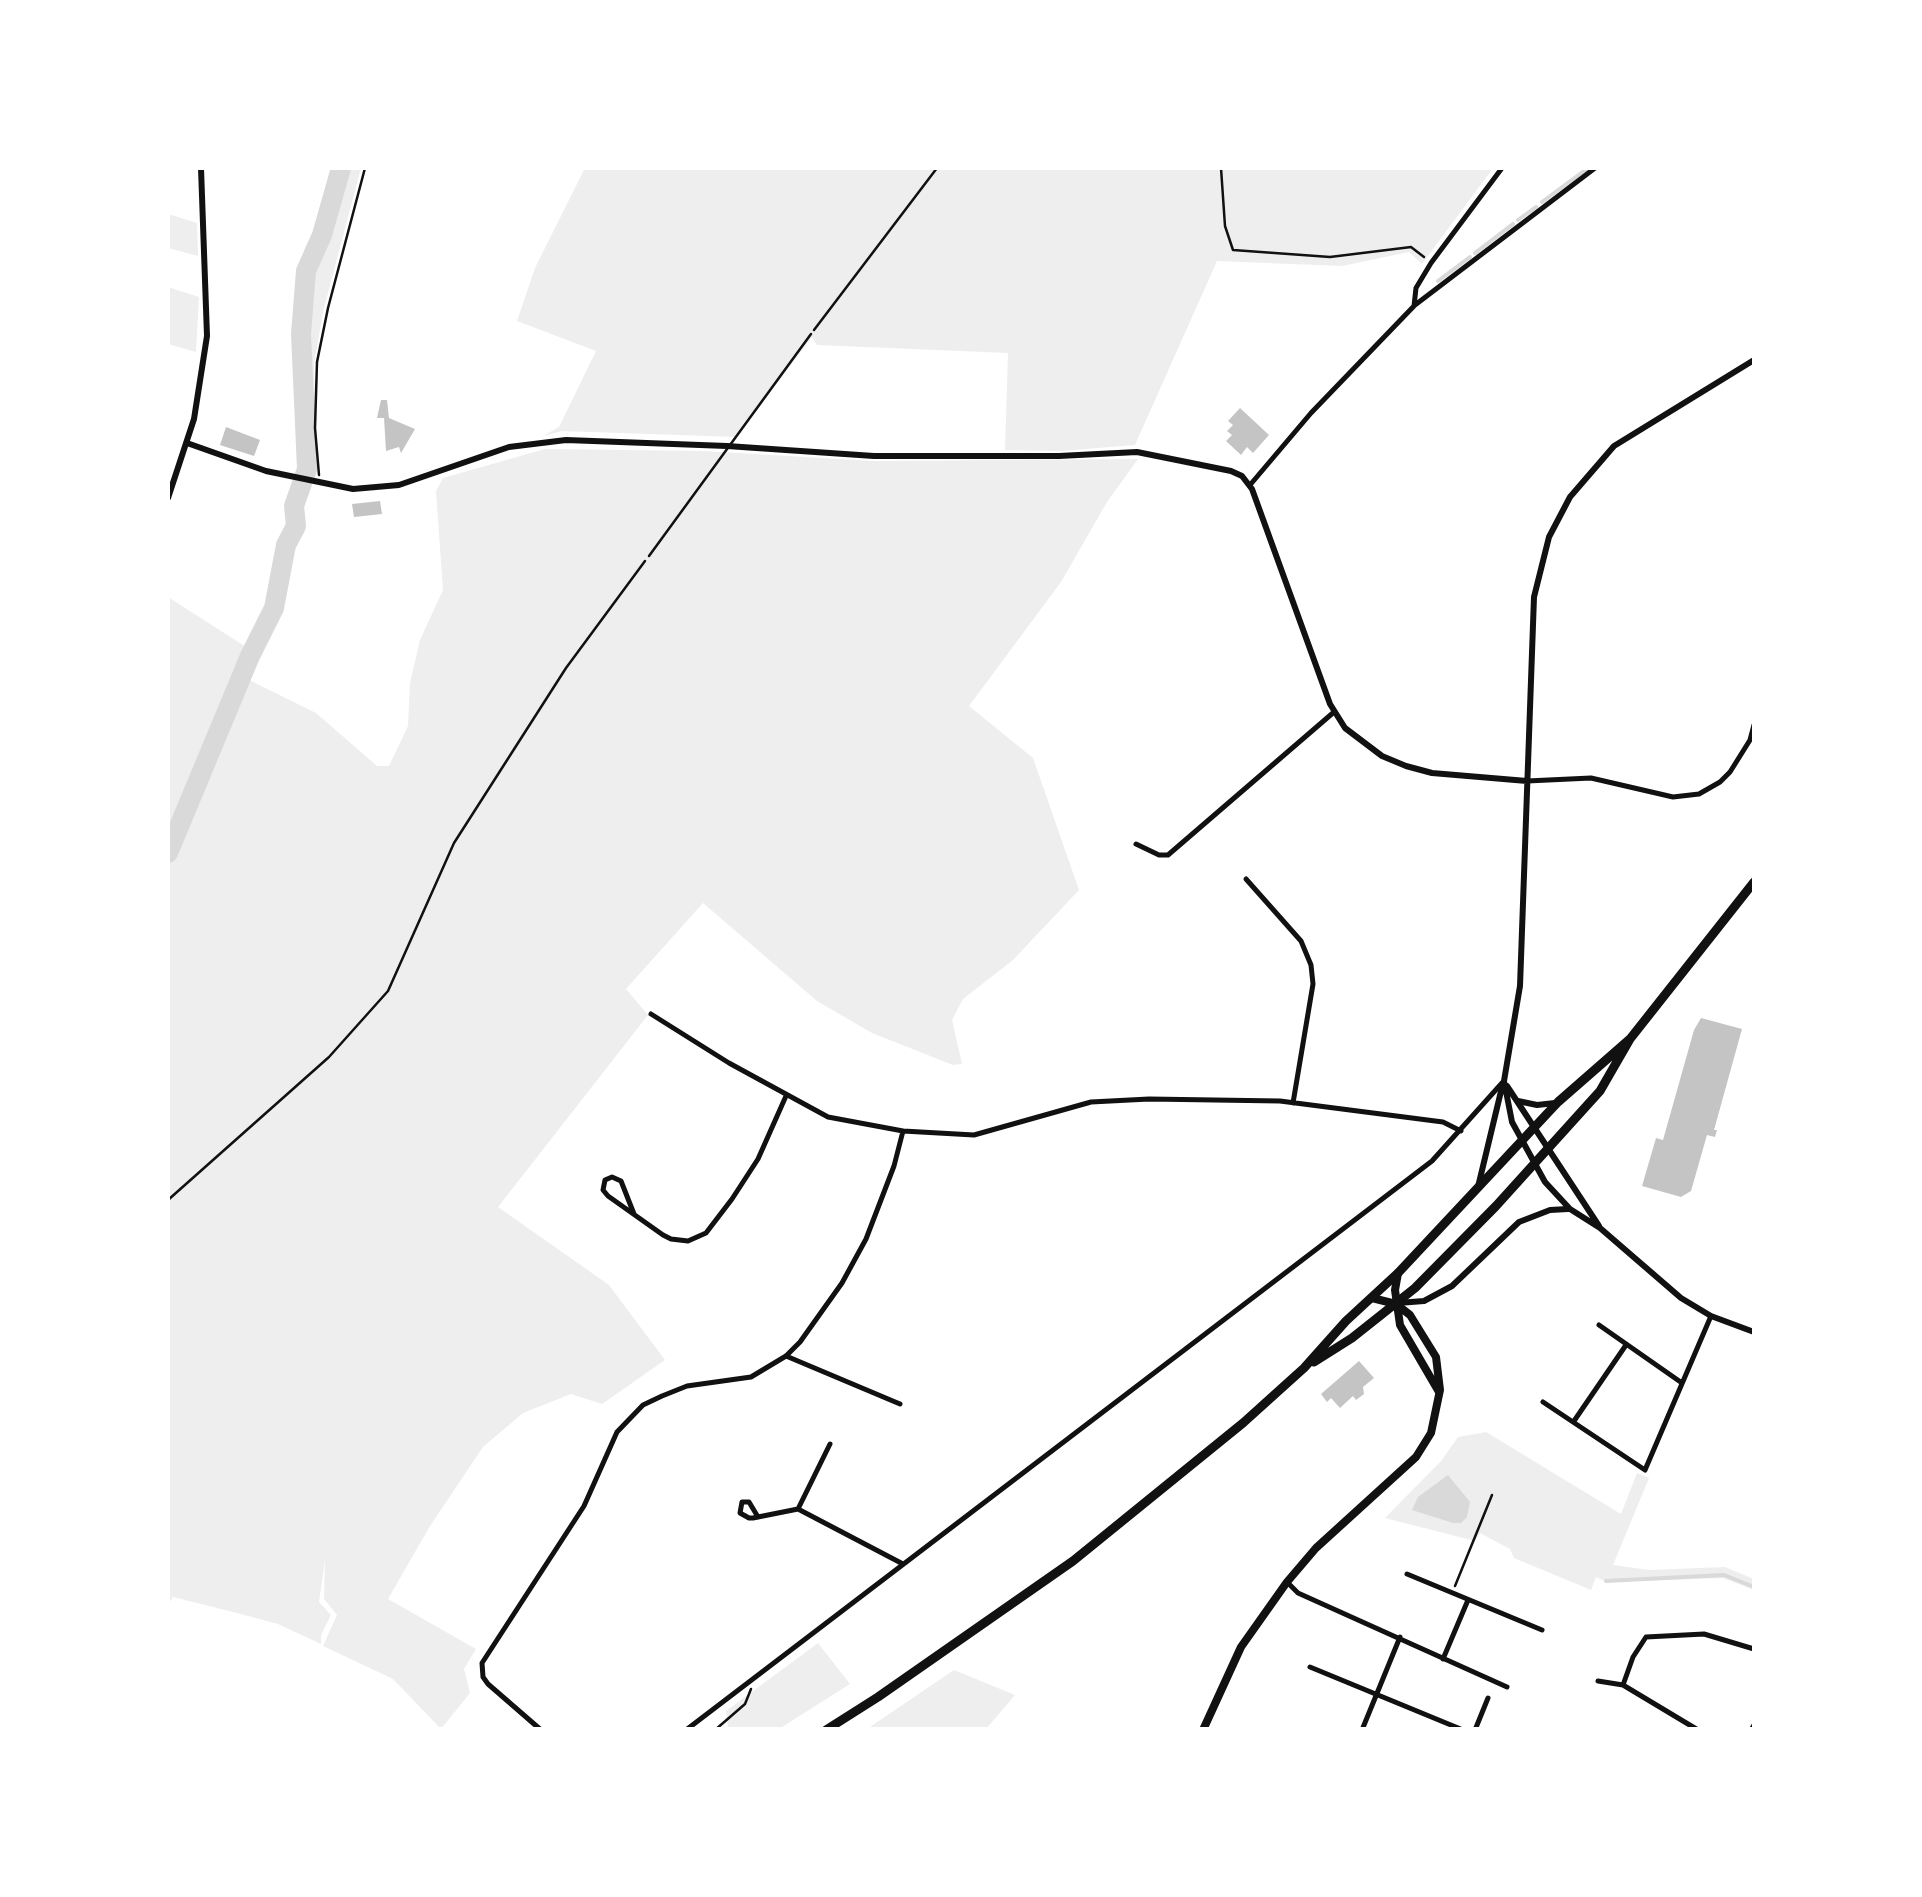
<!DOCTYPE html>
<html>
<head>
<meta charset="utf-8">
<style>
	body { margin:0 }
	#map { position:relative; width:1922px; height:1897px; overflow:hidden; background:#fff; font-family:Mulish,sans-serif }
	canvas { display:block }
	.frame { position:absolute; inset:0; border:170px solid #fff; pointer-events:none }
</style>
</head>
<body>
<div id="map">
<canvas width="1922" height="1897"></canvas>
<div class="frame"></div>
</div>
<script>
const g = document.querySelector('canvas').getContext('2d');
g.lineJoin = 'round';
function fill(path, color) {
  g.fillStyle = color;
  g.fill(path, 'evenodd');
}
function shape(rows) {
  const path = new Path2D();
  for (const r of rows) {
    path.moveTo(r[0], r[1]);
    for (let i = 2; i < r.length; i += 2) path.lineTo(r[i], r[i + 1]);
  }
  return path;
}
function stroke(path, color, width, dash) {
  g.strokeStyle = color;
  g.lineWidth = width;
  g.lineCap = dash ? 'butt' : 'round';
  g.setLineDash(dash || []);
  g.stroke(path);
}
const green = shape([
	[335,168,361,168,323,312,314,364,316,468,297,467,301,403,296,335,301,269,316,233],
	[585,168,1493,168,1422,264,1409,252,1342,266,1217,261,1135,445,1061,451,1005,450,1008,353,817,345,812,337,736,437,562,431,543,436,559,427,596,351,517,321,535,268],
	[168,214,197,223,198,256,168,248],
	[168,287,199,297,196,352,168,344],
	[545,449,704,451,873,461,1138,459,1107,502,1061,582,969,706,1033,758,1079,890,1013,960,963,999,952,1020,962,1064,953,1065,872,1033,817,1001,703,903,626,989,648,1015,498,1207,609,1285,665,1360,602,1404,571,1394,523,1413,483,1447,430,1526,388,1599,476,1649,464,1669,470,1693,441,1729,393,1679,323,1646,337,1615,324,1599,325,1560,319,1602,331,1615,321,1635,321,1644,278,1624,237,1613,173,1597,168,1605,168,861,218,728,169,838,168,597,246,647,237,674,316,713,377,766,389,766,408,726,410,683,420,640,443,590,436,491,443,478],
	[1486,1432,1621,1514,1637,1473,1649,1478,1613,1565,1649,1570,1725,1567,1754,1579,1754,1590,1723,1578,1606,1582,1596,1577,1591,1590,1514,1558,1510,1549,1480,1533,1475,1541,1385,1518,1441,1461,1458,1437],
	[818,1643,850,1684,779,1729,728,1729,726,1711],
	[954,1670,1015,1695,986,1729,867,1729]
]);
const water = shape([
	[1448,1475,1470,1502,1467,1517,1461,1523,1453,1523,1412,1510,1418,1497]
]);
const stream = shape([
	[1542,202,1588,168],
	[1518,220,1536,207],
	[1475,253,1513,224],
	[1438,281,1470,257],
	[1606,1581,1724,1575,1754,1587]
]);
const river = shape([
	[168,853,250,656,274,608,286,545,296,526,294,506,307,469,301,334,306,271,322,235,341,168]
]);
const building = shape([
	[381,400,387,400,389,418,415,429,401,453,399,447,386,451,384,418,377,418],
	[1240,408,1269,435,1253,453,1247,447,1241,455,1226,441,1232,435,1227,431,1233,425,1228,421],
	[226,427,260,440,254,456,220,445],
	[380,501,382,514,354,517,352,504],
	[1701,1018,1742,1029,1714,1130,1717,1130,1715,1137,1707,1135,1691,1191,1681,1197,1642,1186,1656,1138,1663,1140,1694,1030],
	[1359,1361,1374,1378,1363,1387,1364,1394,1356,1400,1353,1396,1340,1408,1331,1398,1327,1402,1321,1394]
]);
const path = shape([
	[1221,168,1225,226,1233,250,1330,257,1411,247,1424,257],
	[814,330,937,168],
	[319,475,315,428,317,362,328,308,365,168],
	[168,1200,329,1057,388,991,454,843,566,668,645,561],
	[1455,1586,1492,1495],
	[715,1730,745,1704,751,1689]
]);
const service = shape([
	[649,556,811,334]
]);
const minor = shape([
	[1415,305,1595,168],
	[1250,485,1311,413,1414,306,1416,288,1431,263,1502,168],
	[1527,781,1591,778,1673,797,1699,794,1720,782,1730,772,1750,740,1754,725],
	[1136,844,1159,855,1168,855,1334,712],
	[1246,879,1301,941,1311,965,1313,984,1293,1103],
	[651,1014,729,1063,828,1117,903,1131,974,1135,1091,1102,1149,1099,1280,1101,1443,1122,1461,1131],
	[634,1214,621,1181,612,1177,605,1180,603,1190,608,1196,663,1235,671,1239,688,1241,706,1233,732,1199,758,1159,786,1096],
	[1599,1325,1682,1383],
	[786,1356,900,1404],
	[1543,1402,1645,1470,1711,1316],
	[1574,1421,1626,1345],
	[798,1509,830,1444],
	[758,1517,749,1502,742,1502,740,1513,749,1518,753,1518,798,1509,903,1564],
	[1407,1574,1542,1630],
	[1287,1582,1298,1593,1507,1687],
	[1443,1659,1468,1600],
	[1310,1667,1463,1730],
	[1598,1681,1623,1685,1698,1730],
	[1623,1685,1633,1657,1646,1637,1704,1634,1754,1649],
	[541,1730,488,1684,483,1677,482,1663,584,1506,617,1432,643,1405,662,1396,687,1386,751,1377,786,1356,800,1342,842,1283,866,1239,894,1166,903,1131],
	[686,1730,1432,1161,1502,1083],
	[1362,1730,1400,1637],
	[1475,1730,1488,1698],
	[1751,1730,1754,1725]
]);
const tertiary = shape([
	[1754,360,1614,446,1570,497,1549,537,1534,597,1520,986,1504,1081,1512,1122,1545,1182,1570,1209,1600,1228,1681,1298,1711,1316,1754,1332],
	[187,443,266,471,353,489,399,485,509,447,566,440,727,446,874,456,1059,456,1137,452,1231,471,1242,476,1252,489,1330,704,1345,728,1382,756,1406,766,1432,773,1527,781],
	[168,498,194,419,207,336,201,168],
	[1507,1086,1599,1226],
	[1518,1101,1537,1105,1555,1103],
	[1478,1187,1502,1087],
	[1398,1303,1424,1301,1452,1286,1519,1222,1550,1210,1568,1209]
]);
const secondary = shape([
	[1398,1273,1395,1290,1400,1325,1439,1392],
	[1203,1730,1241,1647,1287,1582,1316,1548,1416,1457,1431,1433,1440,1390,1436,1357,1410,1315,1396,1304,1372,1298]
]);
const primary = shape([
	[1314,1362,1352,1338,1415,1288,1496,1206,1600,1091,1630,1039,1754,882],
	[826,1730,878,1697,1073,1561,1243,1423,1304,1368,1346,1321,1398,1273,1558,1102,1630,1039]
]);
fill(green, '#eee');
fill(water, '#d9d9d9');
stroke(stream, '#d9d9d9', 4);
stroke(river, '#d9d9d9', 20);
fill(building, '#c4c4c4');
stroke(path, '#111', 2.5);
stroke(service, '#111', 2.5);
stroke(minor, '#111', 5);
stroke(tertiary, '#111', 6);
stroke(secondary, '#111', 8);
stroke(primary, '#111', 9);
</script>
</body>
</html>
